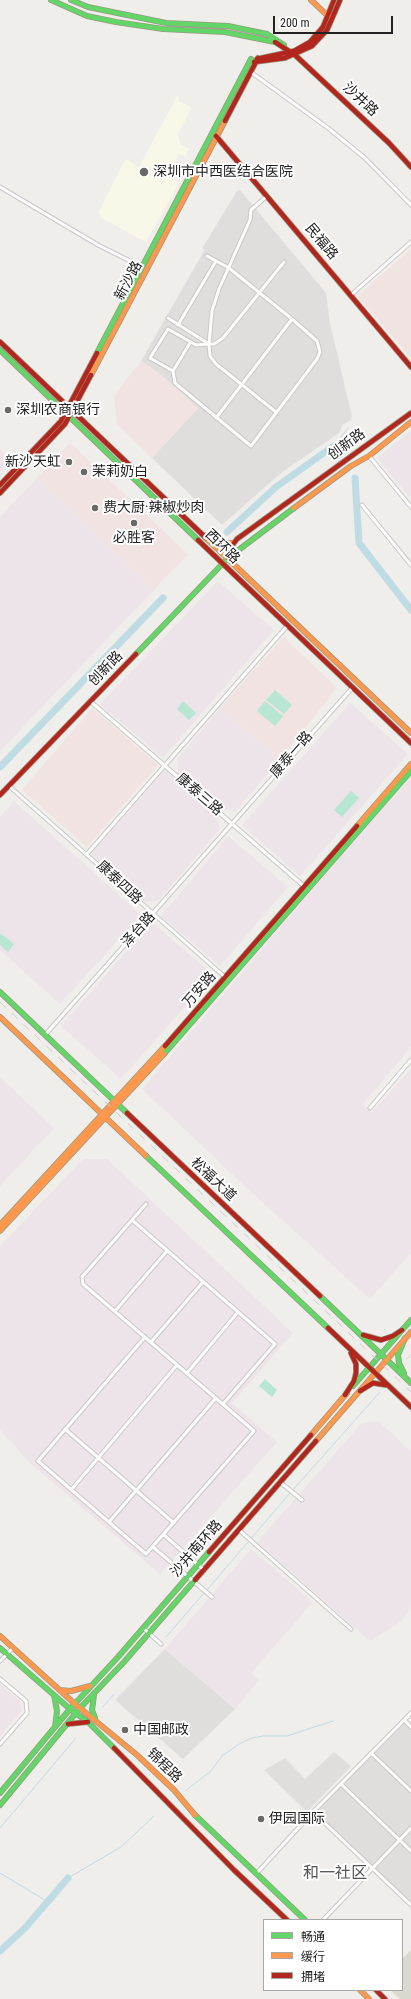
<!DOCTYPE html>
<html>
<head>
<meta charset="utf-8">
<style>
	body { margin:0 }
	#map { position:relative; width:411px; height:1999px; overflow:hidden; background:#f0eeeb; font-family:"Roboto Condensed","Noto Sans SC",sans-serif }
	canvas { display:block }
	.legend { position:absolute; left:263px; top:1919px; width:140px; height:72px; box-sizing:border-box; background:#fff; border:1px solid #a7a7a7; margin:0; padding:5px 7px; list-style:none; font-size:12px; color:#222 }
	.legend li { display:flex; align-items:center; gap:8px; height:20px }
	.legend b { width:20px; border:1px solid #a7a7a7 }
	.scale { position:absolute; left:273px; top:16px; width:120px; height:18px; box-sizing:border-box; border:2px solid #222; border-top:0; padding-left:5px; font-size:12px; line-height:14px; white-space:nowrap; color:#222; -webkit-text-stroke:3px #fff; paint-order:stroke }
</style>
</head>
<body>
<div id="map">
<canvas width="411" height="1999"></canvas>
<ul class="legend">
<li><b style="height:5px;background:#63d668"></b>畅通</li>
<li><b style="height:5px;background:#ff974d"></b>缓行</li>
<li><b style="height:5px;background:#b3261e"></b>拥堵</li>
</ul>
<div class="scale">200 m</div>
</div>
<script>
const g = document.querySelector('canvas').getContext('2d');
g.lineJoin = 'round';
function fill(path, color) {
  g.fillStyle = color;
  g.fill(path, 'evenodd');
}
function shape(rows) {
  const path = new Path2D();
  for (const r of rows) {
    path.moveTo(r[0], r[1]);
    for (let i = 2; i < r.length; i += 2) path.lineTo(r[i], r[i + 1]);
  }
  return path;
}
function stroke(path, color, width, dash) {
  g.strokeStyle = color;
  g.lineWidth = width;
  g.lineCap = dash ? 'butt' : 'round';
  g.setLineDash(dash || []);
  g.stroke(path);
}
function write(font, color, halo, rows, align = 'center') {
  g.font = font + ' "Roboto Condensed","Noto Sans SC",sans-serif';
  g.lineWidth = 4;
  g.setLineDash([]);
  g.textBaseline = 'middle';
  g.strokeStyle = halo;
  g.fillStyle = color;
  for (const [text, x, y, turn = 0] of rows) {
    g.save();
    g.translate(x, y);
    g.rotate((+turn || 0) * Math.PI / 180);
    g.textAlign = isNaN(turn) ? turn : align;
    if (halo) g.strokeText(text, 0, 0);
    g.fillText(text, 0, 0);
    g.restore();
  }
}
const residential = shape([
	[240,190,326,293,330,323,352,417,350,421,343,424,339,433,281,473,222,525,152,458,198,408,161,375,141,361,204,251,203,247,237,191],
	[165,1649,235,1709,183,1759,115,1700],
	[404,1720,411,1727,411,1905,313,1812],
	[334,1752,351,1766,307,1812,264,1770,285,1758,305,1779]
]);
const commercial = shape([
	[411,249,411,358,357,296],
	[141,361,161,375,198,408,152,458,117,424,114,395],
	[70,443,188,554,154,590,37,478],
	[284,637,337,688,280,759,220,708],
	[92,708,158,765,87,847,22,790]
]);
const industrial = shape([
	[411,430,411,499,377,458],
	[0,449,11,460,0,472],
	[37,478,154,590,0,751,0,517],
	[218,581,274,630,163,758,100,704],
	[350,703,408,754,300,876,242,825],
	[220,708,280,759,236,811,220,809,178,773,178,758],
	[165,770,218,818,219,830,158,901,145,902,91,854],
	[411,778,411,1047,363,1104,372,1112,411,1069,411,1253,370,1299,250,1191,142,1089,381,810],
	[14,801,141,915,60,1004,0,950,0,817],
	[228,836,288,887,220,966,161,916],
	[152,922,213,975,121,1079,61,1026],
	[0,1077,54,1128,0,1186],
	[83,1159,107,1159,293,1333,232,1403,277,1442,160,1574,29,1462,0,1430,0,1246],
	[378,1421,411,1451,411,1607,402,1621,370,1641,257,1542,362,1423],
	[251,1549,313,1602,251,1673,259,1680,235,1709,165,1649],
	[0,1684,20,1701,22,1711,0,1736]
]);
const education = shape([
	[177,96,179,97,179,101,190,106,191,109,178,134,180,144,189,149,185,157,179,154,166,176,179,183,146,242,100,217,99,211,125,159,139,167]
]);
const construction = shape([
	[411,1950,411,1999,400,1999,390,1990,402,1990,402,1959]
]);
const pitch = shape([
	[275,690,292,705,284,714,266,700],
	[183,701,196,713,189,720,177,709],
	[265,701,283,716,275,726,257,711],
	[351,791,359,798,342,817,334,810],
	[0,933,14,944,8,952,0,945],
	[265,1379,277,1390,272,1397,259,1386]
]);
const stream = shape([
	[335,445,348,428],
	[407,1359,411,1354],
	[292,1491,380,1392],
	[206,1591,290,1493],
	[166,1637,204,1593],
	[103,1707,114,1694],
	[185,1791,210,1772,223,1755,241,1743,252,1738,263,1736,287,1736,333,1721],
	[0,1828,76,1738],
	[0,1873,48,1902],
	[68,1878,121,1847,154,1816]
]);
const river = shape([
	[355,478,359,543,411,610],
	[227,532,276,487,335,445,342,452],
	[0,767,163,598],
	[0,1951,25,1928,68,1878]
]);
const street = shape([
	[252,73,328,128,365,158,411,205],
	[0,187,98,245,142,267],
	[267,196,251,210,250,220,219,289,212,311,209,344,210,356,216,364,276,412],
	[351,295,411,242],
	[168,318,209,344,214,344,223,338,284,262],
	[178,325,216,261],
	[190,343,173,371,175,383,251,446,317,359,320,352,317,341,292,319,229,268,207,256],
	[173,371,150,358,168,329,196,345,209,344],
	[216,418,292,319],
	[369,456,411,507],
	[362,505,411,565],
	[90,701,305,887],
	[9,786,226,978],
	[87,854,288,625],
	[45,1035,353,687],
	[370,1108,411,1060],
	[132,1220,275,1344,223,1404],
	[115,1311,167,1251],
	[145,1337,38,1461,146,1554,254,1431,83,1284,82,1277,146,1204],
	[151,1342,203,1282],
	[187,1373,238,1312],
	[65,1429,174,1523],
	[280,1482,302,1500],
	[71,1490,177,1365],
	[109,1522,216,1398],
	[239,1530,351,1629],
	[164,1535,204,1570],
	[153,1547,212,1597],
	[143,1628,161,1644],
	[0,1661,13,1648],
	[0,1679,26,1701,27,1713,0,1744],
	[404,1720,411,1727],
	[371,1753,411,1791],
	[341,1784,411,1851],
	[313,1812,411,1905],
	[256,1874,313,1812,411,1713],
	[323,1920,411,1828]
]);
const fast = shape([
	[51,0,87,16,116,22,163,29,225,32,275,42],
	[71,0,88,7,166,23,228,26,267,34,284,45],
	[0,350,198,540],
	[97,353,251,59],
	[136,654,228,558,294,508],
	[0,992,127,1113],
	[164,1054,411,771],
	[146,1156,328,1328],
	[320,1296,411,1383],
	[404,1373,399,1363,398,1355,405,1338],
	[353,1386,411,1320],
	[0,1648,70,1709,88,1722,114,1748],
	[54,1695,57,1711,55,1727],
	[94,1695,92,1710,95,1718],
	[0,1793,70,1709,118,1657,209,1552],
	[0,1805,80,1708,124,1662,195,1580],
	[195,1815,305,1920]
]);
const slow = shape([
	[311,0,329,17],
	[91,375,225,121],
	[294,508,351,466,369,456,411,422],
	[204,536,208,535,220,542,231,543],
	[206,538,411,733],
	[357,826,411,764],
	[0,1017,146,1156],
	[0,1225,165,1046],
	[0,1231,164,1054],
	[311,1435,347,1393],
	[316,1441,411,1332],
	[0,1636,75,1704,137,1755,174,1790,195,1815],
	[60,1690,71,1691,90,1686],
	[360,1990,369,1999]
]);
const jam = shape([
	[275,42,295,55,389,143,411,167],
	[257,59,294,51,310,42,323,27,334,0],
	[254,62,285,58,312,46,327,30,340,0],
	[225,121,258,58],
	[216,136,411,367],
	[0,342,206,538],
	[0,485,61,421,97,353],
	[0,493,65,424,91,375],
	[198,540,411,743],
	[228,558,231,547,237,539,411,413],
	[0,795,136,654],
	[165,1046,357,826],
	[127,1113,320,1296],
	[328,1328,411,1407],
	[363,1335,381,1340,393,1336,402,1330],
	[360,1391,373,1383,386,1385],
	[345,1395,354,1381,356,1373,356,1364,351,1353],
	[209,1552,311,1435],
	[195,1580,316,1441],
	[68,1724,88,1722],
	[114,1748,234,1870,287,1920],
	[376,1990,385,1999]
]);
const rail = shape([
	[0,1002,411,1392]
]);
const markers = [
	[144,172,5,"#6a6968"],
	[8,410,4,"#6a6968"],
	[69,462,4,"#6a6968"],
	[84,472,4,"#6a6968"],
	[95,508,4,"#6a6968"],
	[134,523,4,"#6a6968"],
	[125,1730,4,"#6a6968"],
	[261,1819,4,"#6a6968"]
];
const streetNames = [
	["沙井路",360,100,43],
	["民福路",321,242,50],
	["新沙路",129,281,-62],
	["创新路",347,445,-36],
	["西环路",222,547,44],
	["创新路",106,669,-46],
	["康泰一路",292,755,-49],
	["康泰三路",199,795,41],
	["康泰四路",119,883,43],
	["泽台路",139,930,-48],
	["万安路",200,990,-49],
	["松福大道",213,1180,43],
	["沙井南环路",197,1549,-49],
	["锦程路",164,1766,44]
];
const poiNames = [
	["深圳市中西医结合医院",153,172],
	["深圳农商银行",16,410],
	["新沙天虹",61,462,"right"],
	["茉莉奶白",92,472],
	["费大厨·辣椒炒肉",103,508],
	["必胜客",134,538,"center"],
	["中国邮政",133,1730],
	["伊园国际",269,1819]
];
const quarterNames = [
	["和一社区",335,1874]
];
fill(residential, '#dfdedc');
fill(commercial, '#f1e3e1');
fill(industrial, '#ede4e9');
fill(education, '#f8f7e8');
fill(construction, '#d9d9cd');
fill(pitch, '#b7e6d2');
stroke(stream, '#bfdbe3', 1);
stroke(river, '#bfdbe3', 7);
stroke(street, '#c9c8c7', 5);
stroke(fast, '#999a82', 6);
stroke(slow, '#999a82', 6);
stroke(jam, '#999a82', 6);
stroke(street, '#fdfcfc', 3);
stroke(fast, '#63d668', 4.5);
stroke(slow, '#ff974d', 4.5);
stroke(jam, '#b3261e', 4.5);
stroke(rail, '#ccc', 1, [8, 8]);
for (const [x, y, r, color] of markers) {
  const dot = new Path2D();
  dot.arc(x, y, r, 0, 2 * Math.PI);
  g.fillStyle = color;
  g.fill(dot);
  stroke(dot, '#fff', 1.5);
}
write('14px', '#222', '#fff', streetNames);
write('14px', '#222', '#fff', poiNames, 'left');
write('16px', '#555', '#fff', quarterNames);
</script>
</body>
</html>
